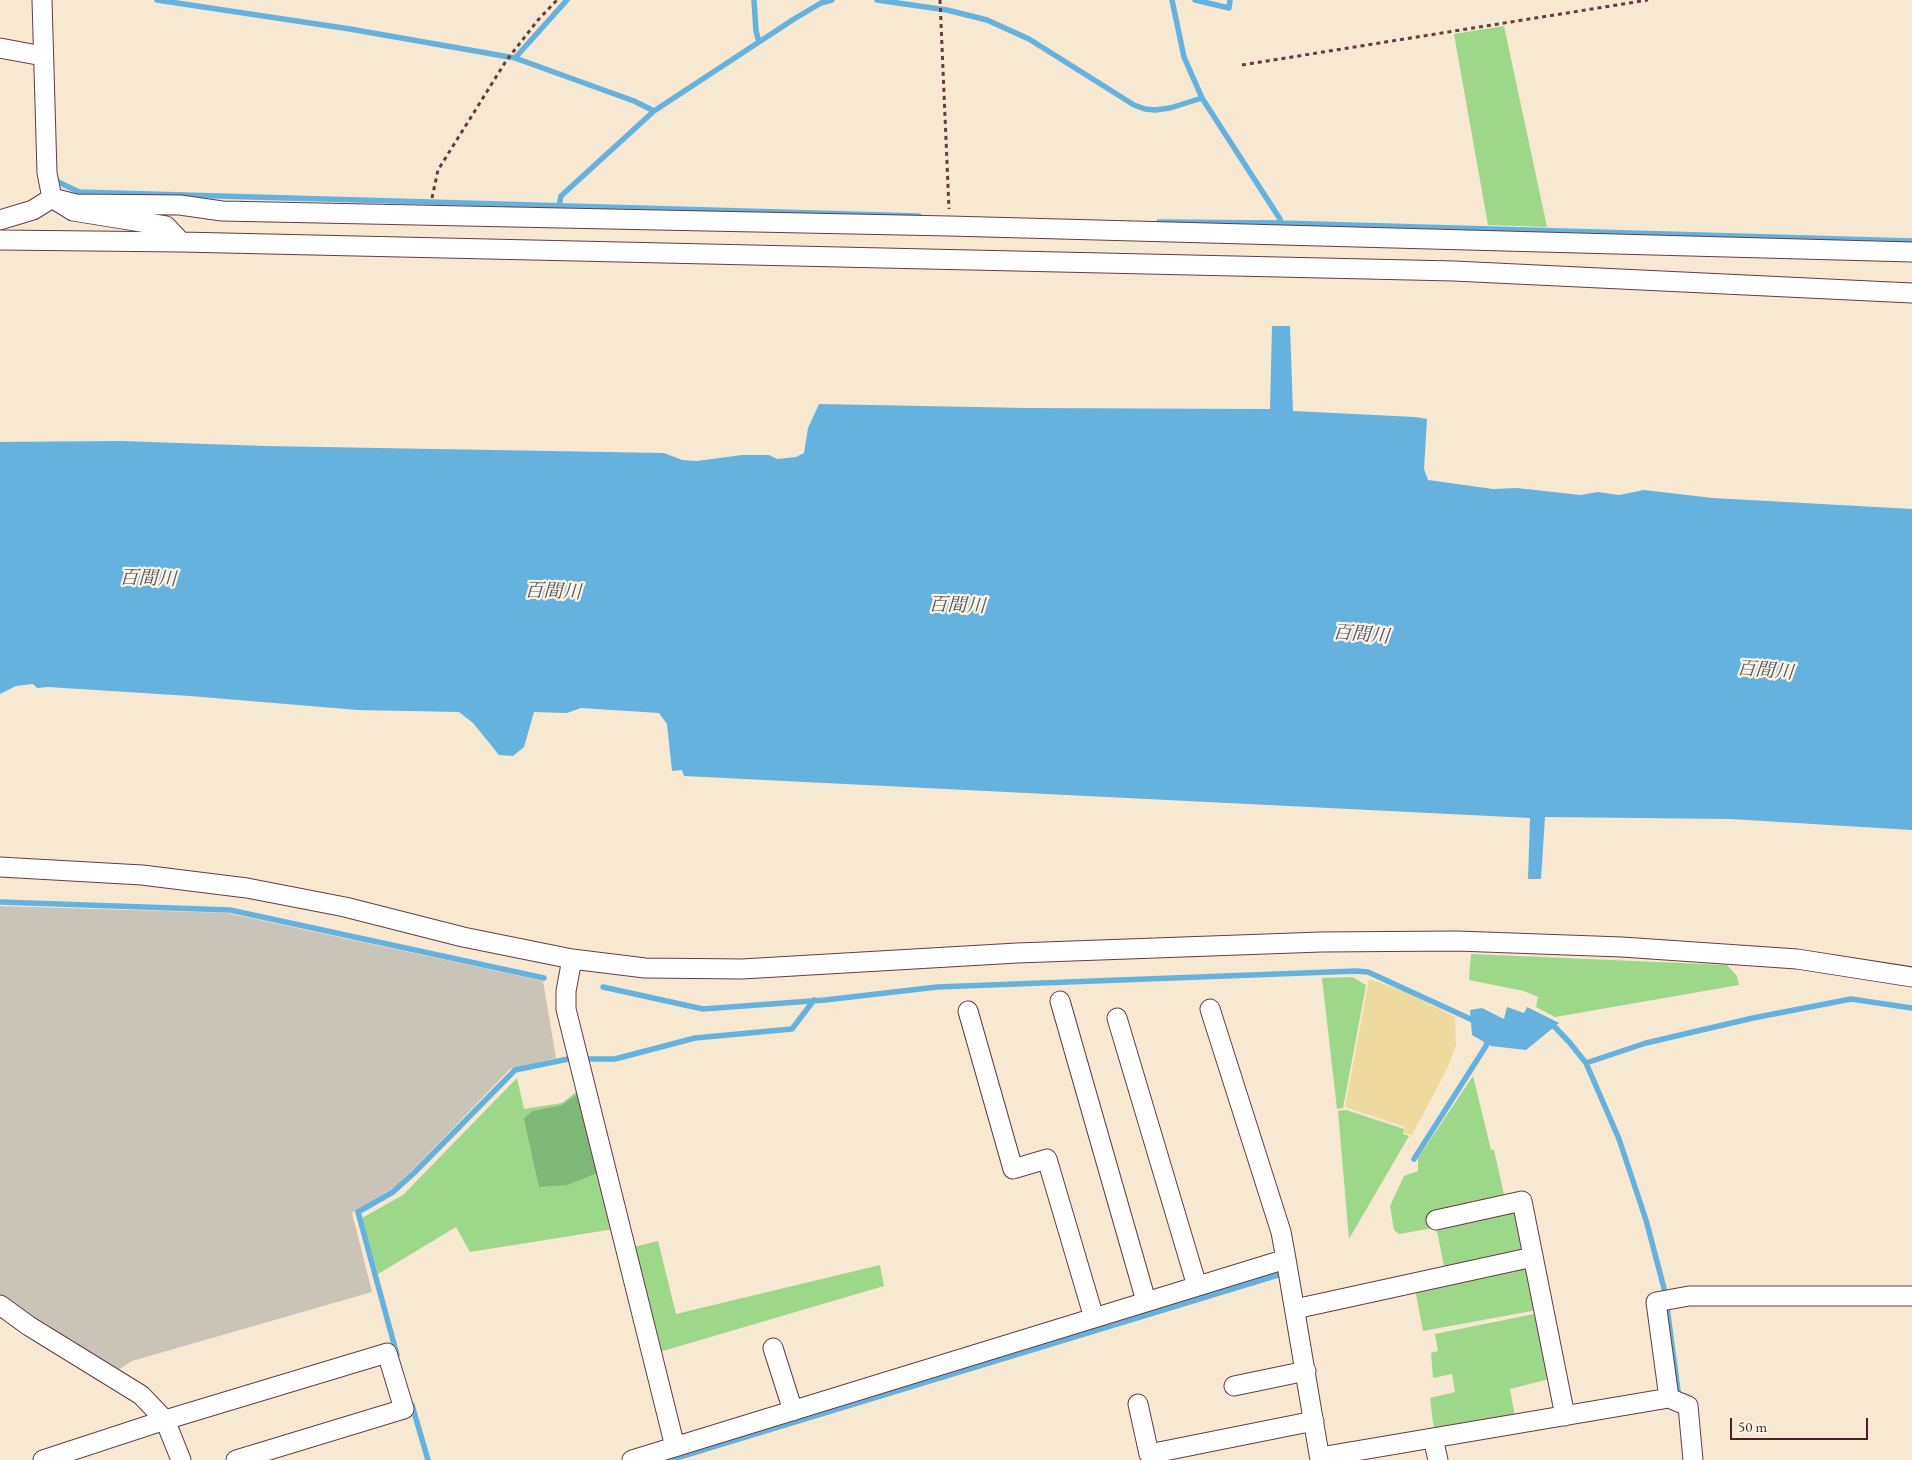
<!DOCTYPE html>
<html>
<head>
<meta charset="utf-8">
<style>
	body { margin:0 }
	#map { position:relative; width:1912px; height:1460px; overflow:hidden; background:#f7e8d1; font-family:"EB Garamond",serif }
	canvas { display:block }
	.scale { position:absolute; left:1730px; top:1418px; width:138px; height:22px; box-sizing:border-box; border:2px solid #4a1f2b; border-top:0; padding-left:6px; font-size:15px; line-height:18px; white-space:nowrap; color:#4a1f2b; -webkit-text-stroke:4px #fcf5e5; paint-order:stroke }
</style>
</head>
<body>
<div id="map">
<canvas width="1912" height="1460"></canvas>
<div class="scale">50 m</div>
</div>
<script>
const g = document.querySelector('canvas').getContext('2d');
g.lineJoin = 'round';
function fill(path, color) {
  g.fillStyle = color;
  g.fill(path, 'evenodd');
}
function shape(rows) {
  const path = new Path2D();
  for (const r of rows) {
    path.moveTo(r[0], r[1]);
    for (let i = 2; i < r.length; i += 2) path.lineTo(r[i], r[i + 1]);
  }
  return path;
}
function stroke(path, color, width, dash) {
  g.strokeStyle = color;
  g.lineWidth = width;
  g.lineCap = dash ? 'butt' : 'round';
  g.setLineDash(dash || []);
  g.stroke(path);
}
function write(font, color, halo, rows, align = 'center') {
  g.font = font + ' "EB Garamond","Noto Serif JP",serif';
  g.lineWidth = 4.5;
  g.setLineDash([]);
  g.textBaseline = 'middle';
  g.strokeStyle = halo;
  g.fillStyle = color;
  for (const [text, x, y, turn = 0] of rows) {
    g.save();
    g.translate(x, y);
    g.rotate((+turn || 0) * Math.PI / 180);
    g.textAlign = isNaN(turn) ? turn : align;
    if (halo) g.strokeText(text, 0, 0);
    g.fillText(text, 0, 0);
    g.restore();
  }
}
const industrial = shape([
	[0,906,227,913,543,981,556,1058,510,1069,398,1185,352,1213,372,1292,132,1361,118,1370,0,1295]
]);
const green = shape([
	[1504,26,1547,227,1488,225,1454,34],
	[1471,954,1727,965,1737,976,1739,985,1555,1017,1536,1007,1538,997,1524,991,1469,980],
	[1352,977,1366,985,1343,1108,1337,1109,1322,978],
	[1473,1076,1491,1150,1494,1150,1505,1199,1433,1228,1399,1234,1394,1230,1390,1206,1404,1176,1418,1171,1418,1158],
	[517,1078,524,1109,562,1103,580,1089,614,1229,470,1252,456,1227,378,1274,362,1218,403,1195],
	[562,1105,567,1185,532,1111],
	[1346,1110,1404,1129,1403,1134,1409,1136,1349,1239,1338,1111],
	[1516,1211,1524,1251,1445,1271,1436,1226],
	[658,1241,676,1314,880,1265,884,1286,656,1353,630,1248],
	[1524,1264,1529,1268,1537,1310,1423,1331,1415,1289],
	[1539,1313,1549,1379,1510,1389,1515,1417,1434,1430,1430,1398,1455,1392,1452,1374,1433,1378,1431,1353,1438,1351,1435,1334]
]);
const forest = shape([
	[579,1093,597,1173,567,1185,539,1187,524,1119,532,1111,562,1105]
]);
const sand = shape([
	[1369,979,1406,992,1455,1017,1456,1045,1448,1067,1412,1135,1404,1133,1405,1127,1345,1107]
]);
const water = shape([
	[1272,326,1290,326,1293,411,1415,417,1427,419,1424,469,1428,480,1493,489,1517,488,1580,495,1598,492,1619,495,1644,490,1713,498,1912,509,1912,830,1730,819,1545,817,1541,879,1528,879,1530,818,684,776,682,770,672,771,667,724,659,713,581,708,567,713,534,712,524,747,513,756,499,755,473,723,459,712,358,710,190,696,48,687,37,688,33,684,16,686,0,694,0,442,121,441,265,446,664,453,682,460,697,461,742,455,769,455,777,459,796,457,804,453,808,428,819,404,1027,408,1270,409],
	[1507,1007,1524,1013,1527,1007,1559,1023,1526,1050,1491,1046,1472,1035,1470,1010,1482,1008,1504,1019]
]);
const stream = shape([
	[157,0,350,29,515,58,634,101,654,111],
	[754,0,756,31,759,42],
	[877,0,947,10,987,20,1029,39,1134,105,1145,109,1155,110,1170,108,1202,98],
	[1172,0,1184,57,1202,98,1280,219,1281,227],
	[1195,0,1229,8,1230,0],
	[515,58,567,0],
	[52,179,79,192,919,216],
	[559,206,561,196,654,111,794,19,821,3,832,0],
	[1159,222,1280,223,1912,241],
	[0,902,230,910,544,978],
	[603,987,703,1009,825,1000,937,987,1356,971,1368,972,1477,1022],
	[1548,1025,1552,1024,1570,1043,1586,1063,1619,1139,1646,1220,1665,1292,1679,1398],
	[1586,1063,1646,1043,1753,1018,1851,999,1912,1008],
	[1414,1159,1486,1046,1488,1038],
	[397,1355,358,1212,393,1192,414,1173,515,1070,568,1059,615,1059,695,1038,792,1029,814,1000],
	[412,1405,428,1460],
	[670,1460,1278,1275]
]);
const path = shape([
	[940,0,949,209],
	[1242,65,1648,0],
	[432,198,438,170,506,61,538,20,557,0]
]);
const minor = shape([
	[42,0,47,173,52,198,73,211,166,226,181,242],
	[0,48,43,56],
	[0,220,33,210,52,198,76,204,180,205,222,211,949,226,1912,252],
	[0,240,181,242,1454,271,1912,293],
	[0,867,142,875,247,888,345,907,463,937,572,959,645,968,742,969,1017,953,1321,942,1457,941,1622,947,1797,959,1912,977],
	[572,959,566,991,566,1009,675,1447],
	[1060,1001,1146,1301],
	[1210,1009,1281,1232,1286,1259],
	[968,1011,1013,1169,1047,1159,1094,1318],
	[1117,1018,1197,1286],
	[1436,1220,1522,1201,1565,1416],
	[0,1305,29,1326,141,1395,165,1420,181,1460],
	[1295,1309,1533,1257],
	[773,1348,793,1411],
	[1234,1386,1306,1371],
	[1669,1398,1656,1302,1689,1296,1912,1296],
	[1138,1404,1149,1454,1314,1421],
	[1433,1438,1438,1460],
	[1320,1457,1669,1398,1688,1406,1693,1460],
	[43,1460,165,1420,387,1353,404,1409,236,1460],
	[632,1460,1286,1259,1320,1460]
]);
const waterNames = [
	["百間川",148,579,2],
	["百間川",553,592,2],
	["百間川",957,606,2],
	["百間川",1361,635,5],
	["百間川",1765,671,5]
];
fill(industrial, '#c9c3b8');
fill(green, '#9cd78a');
fill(forest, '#7db876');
fill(sand, '#eeda9e');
fill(water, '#66b2df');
stroke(stream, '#66b2df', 5.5);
stroke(minor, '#643d44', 21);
stroke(path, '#643d44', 3, [4, 4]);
stroke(minor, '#fff', 19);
write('italic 19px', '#54526a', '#fcf5e5', waterNames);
</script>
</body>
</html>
